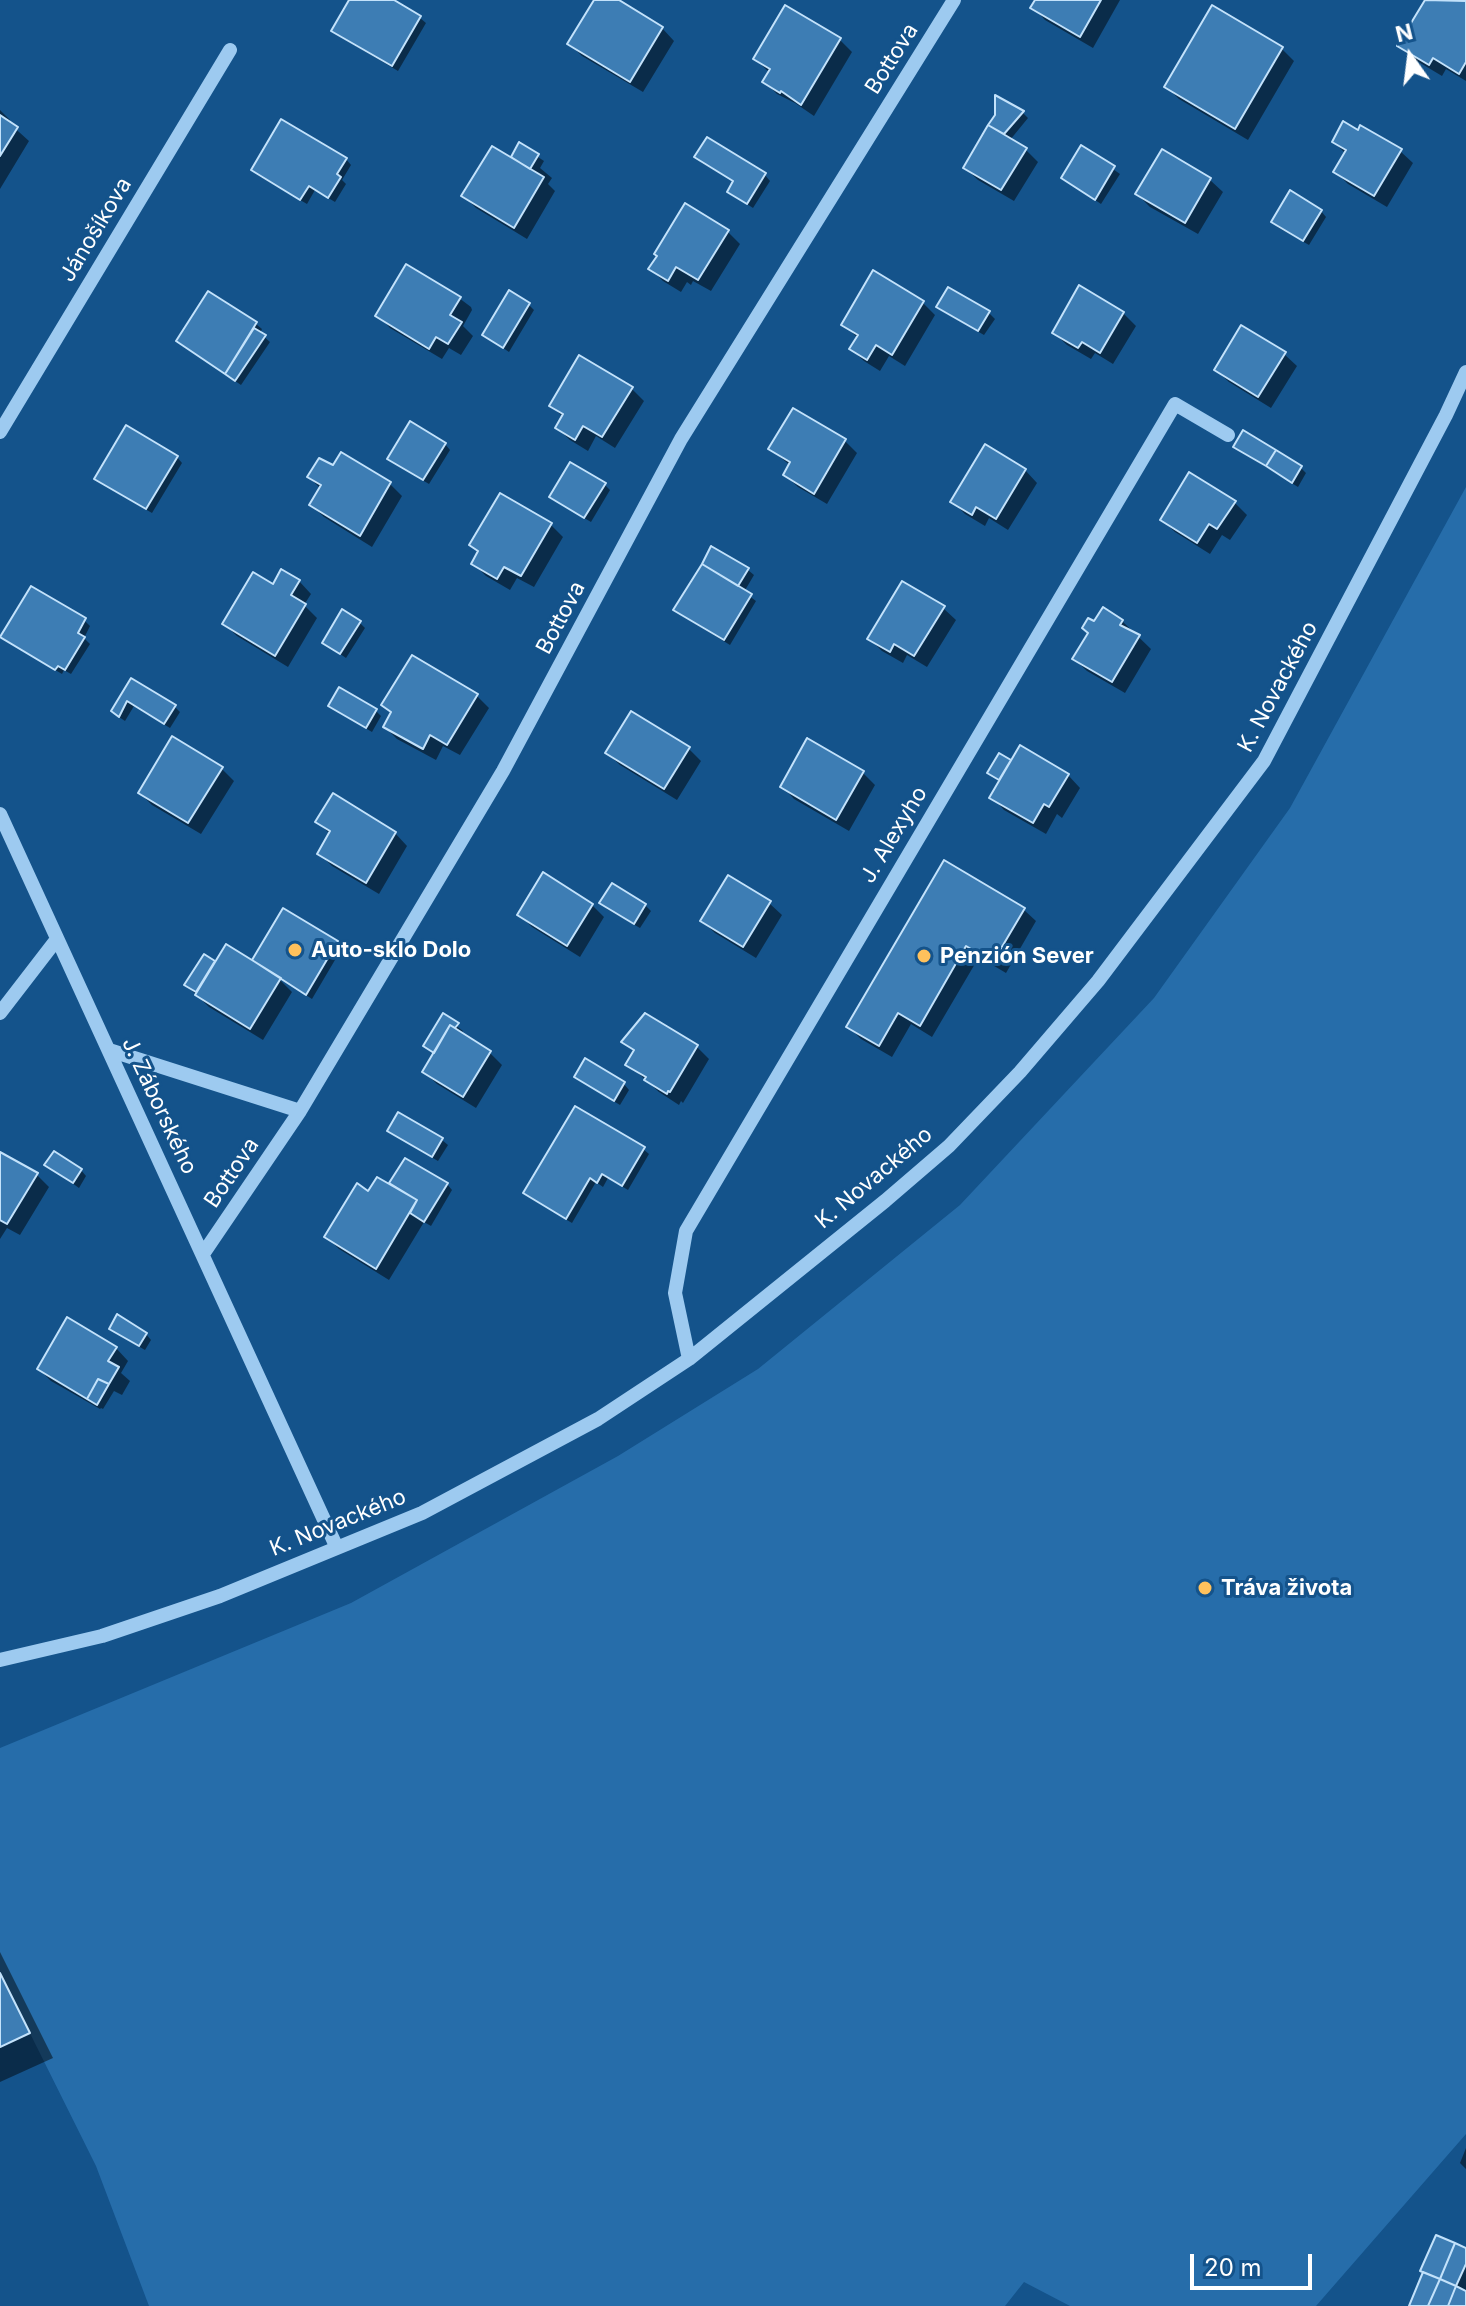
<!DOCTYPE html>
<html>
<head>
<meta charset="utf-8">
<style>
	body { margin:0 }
	#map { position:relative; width:1466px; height:2306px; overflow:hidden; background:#14538b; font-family:Inter,sans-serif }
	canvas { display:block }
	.north { position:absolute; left:1370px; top:16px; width:80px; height:80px; -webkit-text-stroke:6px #14538b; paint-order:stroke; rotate:346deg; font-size:22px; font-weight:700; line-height:32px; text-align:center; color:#fff }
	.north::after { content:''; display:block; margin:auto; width:28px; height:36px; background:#fff; clip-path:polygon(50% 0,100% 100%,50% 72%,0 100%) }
	.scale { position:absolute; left:1190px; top:2254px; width:122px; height:36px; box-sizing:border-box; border:4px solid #fff; border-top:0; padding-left:10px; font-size:24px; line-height:28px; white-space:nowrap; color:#fff; -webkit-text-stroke:6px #14538b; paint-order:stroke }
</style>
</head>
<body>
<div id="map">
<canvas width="1466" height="2306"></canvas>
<div class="north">N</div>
<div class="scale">20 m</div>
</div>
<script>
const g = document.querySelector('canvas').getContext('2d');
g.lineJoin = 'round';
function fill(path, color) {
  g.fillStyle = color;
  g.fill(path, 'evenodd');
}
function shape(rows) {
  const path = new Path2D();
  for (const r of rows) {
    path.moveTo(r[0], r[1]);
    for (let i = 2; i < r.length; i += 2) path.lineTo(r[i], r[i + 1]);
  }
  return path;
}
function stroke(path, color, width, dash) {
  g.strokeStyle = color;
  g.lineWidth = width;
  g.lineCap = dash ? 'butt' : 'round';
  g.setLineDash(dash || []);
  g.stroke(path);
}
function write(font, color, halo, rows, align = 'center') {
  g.font = font + ' Inter,sans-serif';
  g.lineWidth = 6;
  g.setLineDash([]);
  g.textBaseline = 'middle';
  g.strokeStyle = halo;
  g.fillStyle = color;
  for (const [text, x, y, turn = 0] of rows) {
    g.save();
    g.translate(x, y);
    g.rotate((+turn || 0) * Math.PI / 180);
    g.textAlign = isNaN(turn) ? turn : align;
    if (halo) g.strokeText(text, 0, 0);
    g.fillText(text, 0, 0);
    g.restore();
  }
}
const green = shape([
	[1466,487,1466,2134,1316,2306,1070,2306,1024,2282,1005,2306,149,2306,96,2166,0,1973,0,1748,351,1603,618,1456,758,1369,960,1205,1154,998,1290,808]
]);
const shadow = shape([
	[352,0,390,0,420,18,426,23,398,71,339,36,334,31],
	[597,0,615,0,662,28,674,41,643,92,582,56,570,44],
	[1037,0,1120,0,1093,48,1045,20,1033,7],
	[1427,0,1461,0,1466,3,1466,81,1446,69,1442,76,1412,58,1399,46],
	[1213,8,1282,49,1294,61,1248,140,1179,99,1166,86],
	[840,40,852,52,814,116,795,103,777,94,765,82,770,73,755,59],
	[997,98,1023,113,1028,118,1010,140,1025,149,1038,162,1014,201,978,180,965,168,997,115],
	[0,110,10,120,9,123,29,141,0,189],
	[1334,142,1400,151,1413,163,1387,207,1348,184,1336,172,1346,154],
	[520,145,544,161,540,168,552,178,548,184,555,191,527,239,476,208,464,196,512,160],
	[1082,147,1120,174,1101,204,1063,178],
	[1162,152,1210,180,1223,192,1198,234,1150,207,1137,194],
	[697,157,765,175,770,181,753,208,729,192,735,182,702,163],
	[346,159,351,165,342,180,346,184,335,202,315,190,307,204,259,176,253,170],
	[1321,211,1326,217,1309,245,1279,228,1273,222],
	[728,232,740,244,711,291,693,281,691,285,687,282,681,292,663,281,651,269],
	[949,289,989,313,995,319,984,335,944,312,939,306],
	[459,298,471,307,472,310,463,326,473,336,461,355,449,348,442,359,390,328,378,315],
	[923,303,935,315,905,366,889,356,880,371,864,361,851,349,858,338,843,324],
	[529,305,534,310,509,352,484,335],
	[1123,313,1136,326,1113,364,1095,353,1091,359,1067,345,1054,333],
	[256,324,262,329,260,333,270,342,241,385,185,347],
	[1284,354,1297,366,1271,408,1229,382,1216,370],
	[632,389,644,401,615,448,596,436,588,451,570,440,557,428,563,417,552,406],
	[844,440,857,453,827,504,798,487,785,475,791,466,770,449],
	[445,444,450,450,429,484,395,464,390,459],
	[1236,446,1301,468,1306,473,1298,487,1242,452],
	[341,455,390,484,402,496,372,547,324,517,311,505,321,489,309,477,333,468],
	[177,457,182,463,152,513,102,484,97,478],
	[1025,470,1037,483,1008,530,989,518,985,526,965,514,953,502],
	[605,485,610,490,591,522,557,502,552,497],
	[1234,502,1247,515,1230,540,1222,535,1210,554,1175,532,1162,520],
	[551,525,563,537,534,587,517,578,510,590,486,576,473,563,479,553,472,545],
	[748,570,754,575,744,592,756,601,730,645,681,615],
	[299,581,311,594,304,605,317,618,288,667,237,636,224,624,273,587],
	[943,608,956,620,927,667,907,655,903,663,882,651,870,639],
	[84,620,90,626,84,638,90,644,71,674,64,670,62,674,8,642,2,637],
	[1122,621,1151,649,1125,693,1087,671,1074,659,1095,624],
	[359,622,365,628,346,658,324,643],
	[412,658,477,696,489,708,460,755,443,746,436,760,397,739,385,727,392,713,384,705],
	[131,681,174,706,180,712,170,728,134,706,125,721,119,717],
	[331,706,375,710,381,716,372,732,336,711],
	[689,749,701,761,677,800,620,765,607,753],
	[1010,762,1068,775,1080,788,1062,818,1057,814,1046,834,1004,810,992,797,1001,782,989,773],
	[221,768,234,781,201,834,152,805,140,793],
	[863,773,875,785,849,831,794,799,782,786],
	[318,822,395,833,407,846,379,894,332,866,319,853,330,834],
	[944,863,1023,909,1036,921,1006,973,979,957,932,1037,911,1024,892,1057,861,1039,849,1027],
	[602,903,645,905,651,911,640,928,607,909],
	[769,903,782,915,756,958,715,933,702,921],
	[592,905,604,917,580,957,532,927,520,915],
	[336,943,342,948,312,999,281,979,280,980,292,992,263,1040,209,1007,186,985,204,957,216,964,259,967],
	[443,1016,463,1031,461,1034,490,1053,502,1065,476,1108,437,1084,424,1072,435,1054],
	[624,1042,697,1047,709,1059,683,1103,681,1101,679,1105,659,1092,628,1064,635,1052],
	[577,1076,624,1084,629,1090,620,1105,582,1082],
	[399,1114,442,1140,448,1145,438,1161,395,1136,389,1130],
	[643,1149,649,1154,628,1190,608,1178,603,1187,596,1182,572,1223,532,1199,526,1193],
	[0,1154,37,1175,49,1187,20,1235,7,1228,0,1239],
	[47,1165,81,1170,86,1176,79,1188],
	[392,1183,447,1184,452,1190,431,1226,424,1222,389,1280,339,1249,327,1237,369,1193,398,1190],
	[112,1329,146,1334,151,1340,145,1350,117,1334],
	[116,1348,128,1361,121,1373,130,1381,122,1395,114,1391,103,1409,101,1408,100,1409,51,1381,39,1369],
	[0,1952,53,2058,0,2082],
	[1466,2148,1466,2169,1460,2163],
	[1466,2250,1466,2306,1412,2306]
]);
const building = shape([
	[349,0,394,0,421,16,392,66,331,31,349,0],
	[594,0,619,0,663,27,630,82,567,44,594,0],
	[1035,0,1101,0,1080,37,1030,8,1035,0],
	[1425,0,1466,1,1466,62,1459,74,1433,58,1429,65,1397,46,1425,0],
	[785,5,841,38,801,105,781,91,780,93,762,82,770,69,753,59,785,5],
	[1212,5,1283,47,1235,129,1164,87,1212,5],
	[995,95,1024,111,1004,134,988,125,995,115,995,95],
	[0,115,18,127,0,156,0,115],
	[281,119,347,158,337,174,341,177,328,198,309,186,300,200,251,170,281,119],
	[1343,121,1358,130,1360,125,1402,149,1374,196,1333,172,1346,150,1332,142,1343,121],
	[988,125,1027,148,1001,190,963,168,988,125],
	[707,137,766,173,747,204,727,192,733,181,694,157,707,137],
	[519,142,539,154,530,169,511,157,519,142],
	[1081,145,1115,166,1095,200,1061,178,1081,145],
	[492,146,544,177,514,228,461,196,492,146],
	[1162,149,1211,178,1185,223,1135,194,1162,149],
	[1290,190,1322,210,1303,241,1271,222,1290,190],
	[685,203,729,230,698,280,676,267,668,281,648,269,657,256,654,254,685,203],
	[406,264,461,297,450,315,462,322,448,344,436,337,429,349,375,316,406,264],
	[873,270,924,301,892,355,876,345,867,360,849,349,858,335,841,325,873,270],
	[1079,285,1124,312,1100,353,1082,342,1078,348,1052,333,1079,285],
	[948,287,990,311,978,331,936,307,948,287],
	[509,290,530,303,503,348,482,335,509,290],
	[208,291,257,322,225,374,176,341,208,291],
	[1241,325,1286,352,1258,397,1214,370,1241,325],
	[254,328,266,335,235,381,225,374,254,328],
	[579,355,633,387,602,437,583,426,575,440,555,428,563,414,549,406,579,355],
	[793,408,846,439,814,494,783,475,790,462,768,449,793,408],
	[410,421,446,443,423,480,387,459,410,421],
	[126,425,178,456,146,509,94,479,126,425],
	[1243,430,1276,450,1266,466,1233,447,1243,430],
	[985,444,1026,469,996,519,976,507,972,515,950,502,985,444],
	[1276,450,1302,466,1292,483,1266,466,1276,450],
	[341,452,391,482,360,536,309,505,321,485,307,477,319,458,333,465,341,452],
	[570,462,606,483,584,518,549,497,570,462],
	[1189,472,1236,501,1217,529,1209,524,1197,543,1160,520,1189,472],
	[500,493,552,523,521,576,504,567,497,579,471,564,478,551,469,545,500,493],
	[711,546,749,568,738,586,702,564,711,546],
	[702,564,752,594,724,640,673,610,702,564],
	[281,569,300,580,291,595,306,604,275,656,222,624,253,572,273,584,281,569],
	[902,581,945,606,914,656,894,644,890,652,867,639,902,581],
	[31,586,86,618,78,633,85,637,65,670,58,666,55,670,0,637,31,586],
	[1103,607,1123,620,1120,625,1140,635,1112,682,1072,659,1088,633,1082,628,1088,618,1094,621,1103,607],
	[342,609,361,621,340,654,322,643,342,609],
	[412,655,478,694,447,745,430,735,423,749,383,727,391,712,381,705,412,655],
	[131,678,176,705,164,724,127,701,119,717,111,711,131,678],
	[339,687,377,709,366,728,328,706,339,687],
	[631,711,690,747,664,789,605,753,631,711],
	[172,736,223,767,188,823,138,793,172,736],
	[807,738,864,771,836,820,780,787,807,738],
	[1020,745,1069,774,1049,807,1044,804,1033,823,989,798,1020,745],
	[999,753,1011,760,999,780,987,773,999,753],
	[333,793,396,832,366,883,317,854,330,831,315,822,333,793],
	[944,860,1025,908,993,962,966,946,920,1026,898,1013,879,1046,846,1027,944,860],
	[543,872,593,904,567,946,517,915,543,872],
	[728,875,771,901,743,947,700,921,728,875],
	[612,883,646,904,634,924,599,903,612,883],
	[283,908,338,941,306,995,252,960,283,908],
	[226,944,281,978,250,1029,195,995,226,944],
	[204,954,215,961,196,992,184,985,204,954],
	[443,1013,459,1023,455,1028,450,1025,434,1053,423,1046,443,1013],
	[645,1013,698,1045,670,1092,668,1091,667,1094,644,1080,646,1077,625,1065,634,1050,621,1042,645,1013],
	[450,1025,491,1051,463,1097,422,1072,450,1025],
	[585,1058,625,1082,614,1101,574,1077,585,1058],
	[575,1106,645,1147,622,1186,602,1174,597,1183,590,1178,566,1219,523,1193,575,1106],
	[398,1112,443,1138,432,1157,387,1131,398,1112],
	[54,1151,82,1169,73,1183,44,1165,54,1151],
	[0,1152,38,1173,7,1224,0,1220,0,1152],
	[405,1158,448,1183,424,1222,410,1213,417,1200,389,1183,405,1158],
	[377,1177,417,1200,376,1269,324,1237,357,1183,368,1191,377,1177],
	[117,1314,147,1333,139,1346,109,1329,117,1314],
	[67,1317,117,1347,108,1361,119,1367,109,1384,98,1379,87,1399,37,1369,67,1317],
	[98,1379,109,1384,97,1405,87,1399,98,1379],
	[0,1973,30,2033,0,2047,0,1973],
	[1436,2235,1455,2243,1440,2279,1420,2271,1436,2235],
	[1455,2243,1466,2248,1466,2264,1456,2286,1440,2279,1455,2243],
	[1423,2272,1440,2279,1428,2306,1409,2306,1423,2272],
	[1440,2279,1456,2286,1448,2306,1428,2306,1440,2279],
	[1456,2286,1466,2291,1466,2306,1448,2306,1456,2286]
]);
const minor = shape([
	[0,432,230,50],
	[0,814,337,1548],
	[0,1013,57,939],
	[109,1050,300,1111],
	[203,1254,300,1111,503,771,681,439,954,0],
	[689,1359,675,1293,686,1231,1175,404,1228,435],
	[0,1660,102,1636,220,1596,422,1513,598,1419,689,1359,885,1201,949,1146,1020,1072,1098,981,1264,761,1446,415,1466,372]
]);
const markers = [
	[295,950,8,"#ffc15c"],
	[924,956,8,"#ffc15c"],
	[1205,1588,8,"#ffc15c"]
];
const streetNames = [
	["Bottova",892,59,-58],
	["Jánošíkova",96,230,-59],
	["Bottova",561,618,-62],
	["K. Novackého",1278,687,-62],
	["J. Alexyho",894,835,-59],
	["J. Záborského",159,1106,65],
	["Bottova",232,1173,-56],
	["K. Novackého",874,1178,-40],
	["K. Novackého",338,1523,-22]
];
const poiNames = [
	["Auto-sklo Dolo",311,950],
	["Penzión Sever",940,956],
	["Tráva života",1221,1588]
];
fill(green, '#266daa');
fill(shadow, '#0007');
fill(building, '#3d7db4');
stroke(building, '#c3e2fb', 2);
stroke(minor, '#9dcaf0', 14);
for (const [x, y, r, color] of markers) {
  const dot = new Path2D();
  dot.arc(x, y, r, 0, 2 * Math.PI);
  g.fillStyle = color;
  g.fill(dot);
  stroke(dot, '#14538b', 3);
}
write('22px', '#fff', '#14538b', streetNames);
write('bold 22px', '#fff', '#14538b', poiNames, 'left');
</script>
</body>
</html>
